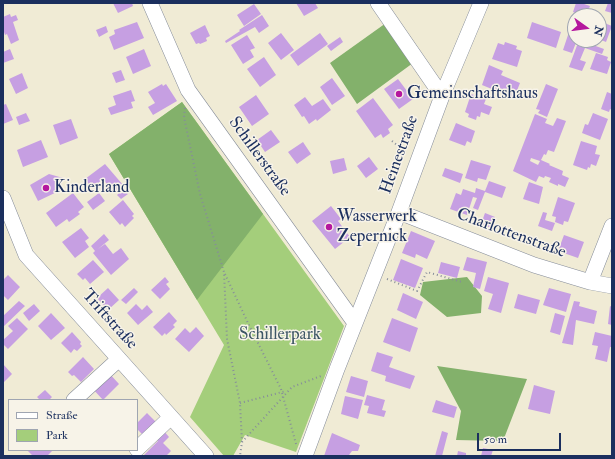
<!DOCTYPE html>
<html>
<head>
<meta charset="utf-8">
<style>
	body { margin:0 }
	#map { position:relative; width:615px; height:459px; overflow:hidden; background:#f0ebd5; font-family:"IM FELL Double Pica",serif }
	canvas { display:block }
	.frame { position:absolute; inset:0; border:4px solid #1b2f5e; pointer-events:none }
	.legend { position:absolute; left:8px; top:399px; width:130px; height:52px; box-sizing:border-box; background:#f7f3e8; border:1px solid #9fa5b1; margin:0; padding:5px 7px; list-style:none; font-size:12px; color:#1b2f5e }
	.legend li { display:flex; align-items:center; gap:8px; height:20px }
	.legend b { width:20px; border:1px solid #9fa5b1 }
	.north { position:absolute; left:567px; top:8px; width:40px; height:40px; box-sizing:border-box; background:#f7f3e8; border:1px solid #9fa5b1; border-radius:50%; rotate:104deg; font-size:11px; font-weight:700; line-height:16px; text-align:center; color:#1b2f5e }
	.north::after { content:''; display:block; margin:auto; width:14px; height:18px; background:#b5179e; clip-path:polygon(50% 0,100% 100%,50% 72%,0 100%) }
	.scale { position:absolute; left:477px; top:433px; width:84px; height:18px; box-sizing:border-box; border:2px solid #1b2f5e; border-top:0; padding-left:5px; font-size:12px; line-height:14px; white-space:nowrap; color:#1b2f5e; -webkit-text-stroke:3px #f7f3e8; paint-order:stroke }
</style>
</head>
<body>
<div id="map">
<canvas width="615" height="459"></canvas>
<div class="frame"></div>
<ul class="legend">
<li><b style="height:5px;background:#fff"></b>Straße</li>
<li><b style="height:11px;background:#a4ce7b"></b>Park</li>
</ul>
<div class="north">N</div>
<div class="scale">50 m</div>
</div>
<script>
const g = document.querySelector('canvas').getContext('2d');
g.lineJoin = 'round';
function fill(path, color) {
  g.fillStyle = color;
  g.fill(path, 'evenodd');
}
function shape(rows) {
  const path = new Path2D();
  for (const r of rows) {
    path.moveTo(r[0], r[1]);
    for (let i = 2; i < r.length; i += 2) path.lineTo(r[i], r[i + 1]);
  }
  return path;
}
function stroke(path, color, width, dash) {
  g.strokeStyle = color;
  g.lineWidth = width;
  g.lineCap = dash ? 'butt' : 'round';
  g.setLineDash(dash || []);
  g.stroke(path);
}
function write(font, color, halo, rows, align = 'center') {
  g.font = font + ' "IM FELL Double Pica",serif';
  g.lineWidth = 3;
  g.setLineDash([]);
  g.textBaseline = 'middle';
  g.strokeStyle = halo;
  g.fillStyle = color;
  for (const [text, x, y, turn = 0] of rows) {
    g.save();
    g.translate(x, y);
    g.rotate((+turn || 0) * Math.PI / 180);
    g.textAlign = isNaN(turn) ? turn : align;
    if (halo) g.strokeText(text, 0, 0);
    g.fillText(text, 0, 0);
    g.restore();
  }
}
const green = shape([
	[182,102,344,326,296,452,245,435,233,456,224,456,190,417,224,345,109,154]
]);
const forest = shape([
	[386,23,413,63,357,104,330,63],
	[182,102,263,214,197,300,109,154],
	[467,277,482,296,481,313,447,317,420,295,423,282],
	[437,366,527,379,503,441,456,440,461,411]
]);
const building = shape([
	[113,3,132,3,133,6,118,13],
	[296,3,315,3,318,8,304,16],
	[576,3,581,3,590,6,588,11,599,15,598,16,584,16,573,12],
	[608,3,612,3,612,13,605,11],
	[254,4,261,14,244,26,237,15],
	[10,14,11,17,16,15,18,20,13,22,19,40,11,44,7,34,5,35,3,29,3,17],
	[262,15,269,26,259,33,255,27,226,43,225,41,240,31,239,30],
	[599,21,612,26,606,42,599,39],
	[137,22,144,38,114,50,109,37,115,34,114,30],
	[532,22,561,32,556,48,527,38],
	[205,25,210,36,206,38,207,41,200,44,199,43,196,44,190,33],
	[106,26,108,32,99,37,96,30],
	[571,26,575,28,575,40,577,40,572,53,563,50],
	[281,33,294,50,281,60,268,43],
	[320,33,328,44,298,66,290,55],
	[247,35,255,48,250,50,254,57,243,64,231,45],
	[340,37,343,42,331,51,327,46],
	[579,40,604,49,602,54,585,48,580,60,586,62,582,71,569,67],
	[505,42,517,46,516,49,522,51,517,67,492,59,498,43,504,45],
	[10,49,14,59,3,63,3,52],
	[144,49,151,66,133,74,126,57],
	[596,53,608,57,607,60,611,62,607,74,590,69],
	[264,57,276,75,260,87,247,69],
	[489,65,503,71,501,75,520,83,514,98,482,85],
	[121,70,125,80,116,83,112,73],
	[22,73,28,88,16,94,9,79],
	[332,78,345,96,332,105,320,87],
	[398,79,413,99,399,109,384,89],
	[162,84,163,86,166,84,177,101,153,115,148,107,155,103,148,92],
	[546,84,558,89,547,117,538,113,540,110,536,109],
	[131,90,135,101,131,102,133,108,111,115,108,108,116,105,113,96],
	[607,92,612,94,612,110,610,109,609,112,601,109],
	[471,94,486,99,484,104,492,107,489,115,481,112,480,117,477,116,476,120,468,117,469,114,465,112],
	[256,95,269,114,252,126,239,107],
	[305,97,312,106,323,99,331,110,317,121,316,119,309,124,304,116,302,117,294,105],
	[373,98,393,125,388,129,390,133,383,138,381,134,375,138,356,111],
	[6,104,13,120,3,124,3,105],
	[26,113,30,121,19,125,16,117],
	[593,113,608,119,600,140,582,133,585,124,588,125],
	[535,114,547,119,545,123,553,126,557,118,566,121,554,152,548,150,546,155,544,154,541,160,550,164,549,165,563,171,562,175,569,178,565,187,558,184,558,186,549,182,551,178,545,176,544,178,539,176,536,182,513,171],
	[531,158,540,161,538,165,530,161],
	[71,119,78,138,60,145,53,125],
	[456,123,475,131,471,143,467,141,465,146,449,140],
	[271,130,280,142,265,152,257,140],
	[41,140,48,157,23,167,17,150],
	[581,141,597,146,595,154,600,155,596,166,591,164,590,168,588,167,587,170,573,165],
	[303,142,311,154,297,164,288,152],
	[369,157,378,169,366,178,357,166],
	[344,158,347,170,333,174,330,161],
	[471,160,491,166,486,180,478,178,477,182,465,178],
	[105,164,123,185,113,192,103,179,92,188,85,179],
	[445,168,463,174,460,183,442,176],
	[49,174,63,178,59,191,38,201,30,185],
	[489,181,506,187,502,198,485,192,478,210,473,208,477,198,473,197,467,215,450,209,456,193,461,195,463,189,475,193,476,188,485,191],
	[529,182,543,187,539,204,523,199],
	[123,189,128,194,121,199,117,195],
	[73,193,84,207,78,212,80,214,69,222,67,219,56,227,46,213],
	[99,193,105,201,93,210,87,202],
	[558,197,575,203,568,222,564,221,563,225,555,222,556,217,552,216],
	[123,200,134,214,132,216,134,218,125,227,122,223,120,225,109,212],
	[331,206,341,219,338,221,350,237,335,249,312,221],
	[543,212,547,213,545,220,555,223,552,231,538,226],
	[485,213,495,217,491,228,481,224],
	[81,228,89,238,85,241,89,247,75,258,62,242],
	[411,231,435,241,427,259,416,254,415,258,402,253],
	[104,234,109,240,98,249,105,244,113,254,121,248,129,259,111,275,93,253,95,251,91,246],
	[564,235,584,242,578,258,558,251],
	[467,257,487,262,480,289,473,287,476,273,463,270],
	[401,259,423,268,415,288,393,280],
	[93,260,104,272,90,284,85,278,83,280,77,274],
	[441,262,460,267,457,278,438,273],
	[8,275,20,287,8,300,3,295,3,280],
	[165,277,169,282,166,284,170,289,160,299,151,290],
	[488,277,509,283,501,313,488,309,493,294,484,291],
	[108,288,119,300,108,310,97,298],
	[134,288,138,292,126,304,121,300],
	[549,288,571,294,566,312,543,305],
	[403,293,423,302,416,319,397,310],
	[518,294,540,300,536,314,514,308],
	[19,301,25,306,3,327,3,316],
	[574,301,580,302,579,306,597,311,594,324,576,320,573,345,562,343],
	[34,304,40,311,29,321,23,313],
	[136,304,142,310,147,305,153,312,138,325,127,313],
	[610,306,612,307,612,325,608,324],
	[169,312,177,321,173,325,175,327,166,335,165,333,162,336,153,327],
	[51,313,65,328,51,340,38,326],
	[555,313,565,316,560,335,550,332],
	[17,318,28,329,8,349,3,344,3,340,13,331,8,326],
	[392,318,418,328,410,352,383,342],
	[196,327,204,336,189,352,175,339,185,328,190,333],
	[72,332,81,342,80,344,82,346,77,351,74,349,71,353,61,343],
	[595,332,612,336,612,347,610,347,607,362,595,359,598,346,592,345],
	[377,352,393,357,389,367,415,376,410,389,385,381,386,376,371,371],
	[83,357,94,369,81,382,74,375,72,376,68,372],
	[3,364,12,374,3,383],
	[108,372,119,384,103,400,92,388],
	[351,376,368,381,364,397,346,392],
	[534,385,555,391,550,414,528,409],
	[45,390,52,397,49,400,40,400,37,397],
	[367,395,385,400,382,410,386,411,384,417,367,413,369,406,364,405],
	[345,396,363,400,358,419,341,414],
	[436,400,457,407,454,418,432,412],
	[147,413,158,424,145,437,137,429,137,423],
	[163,430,169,437,163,443,171,451,166,456,145,456,144,455,158,441,154,437],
	[442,431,448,433,442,456,435,456],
	[332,433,360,445,358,451,352,451,349,455,350,456,324,456],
	[483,448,493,450,491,456,481,456],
	[27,450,53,450,47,456,33,456],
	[458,451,466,453,466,456,457,456]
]);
const path = shape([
	[185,108,184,117,200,194,224,272,227,339,240,403,242,442,240,456],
	[392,141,407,153],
	[225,274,248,323,281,389,296,444],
	[387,279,417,291,427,272,462,282],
	[240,403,286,391],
	[242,442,292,387,321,376]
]);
const minor = shape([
	[150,3,188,90,355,323],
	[378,3,442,96],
	[3,198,26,255,206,456],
	[399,212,534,265,590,282,612,286],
	[590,282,612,226],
	[74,400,119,359],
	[137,449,171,417],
	[305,456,337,369,399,212,442,96,481,3]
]);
const markers = [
	[399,94,4,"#b5179e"],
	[46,188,4,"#b5179e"],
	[329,227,4,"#b5179e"]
];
const poiNames = [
	["Gemeinschaftshaus",407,94],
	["Kinderland",54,188],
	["Wasserwerk",337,217],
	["Zepernick",337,237]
];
const streetNames = [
	["Heinestraße",400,155,-70],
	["Schillerstraße",259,157,54],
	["Charlottenstraße",511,234,20],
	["Triftstraße",109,320,48]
];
const parkNames = [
	["Schillerpark",280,335]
];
fill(green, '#a4ce7b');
fill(forest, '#83b16b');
fill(building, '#c69fe2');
stroke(minor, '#868d9a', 16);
stroke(path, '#868d9a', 2, [1, 3]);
stroke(minor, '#fff', 15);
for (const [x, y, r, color] of markers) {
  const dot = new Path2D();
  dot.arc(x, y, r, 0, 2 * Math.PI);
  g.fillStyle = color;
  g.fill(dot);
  stroke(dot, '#f7f3e8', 1.5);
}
write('17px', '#1b2f5e', '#f7f3e8', poiNames, 'left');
write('17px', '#1b2f5e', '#f7f3e8', streetNames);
write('17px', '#3d5765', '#f7f3e8', parkNames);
</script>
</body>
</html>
